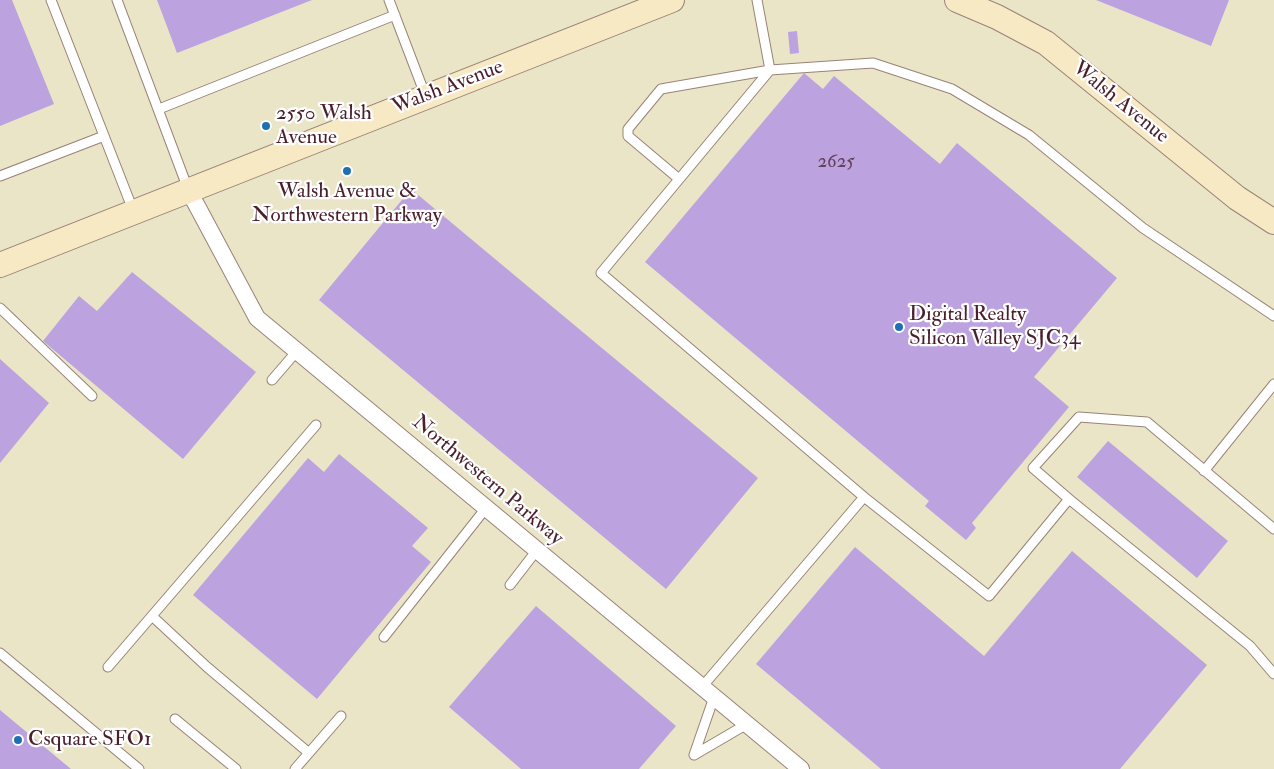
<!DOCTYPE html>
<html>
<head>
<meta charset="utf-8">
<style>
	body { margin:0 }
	canvas { display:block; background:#eae5c6 }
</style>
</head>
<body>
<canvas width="1274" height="769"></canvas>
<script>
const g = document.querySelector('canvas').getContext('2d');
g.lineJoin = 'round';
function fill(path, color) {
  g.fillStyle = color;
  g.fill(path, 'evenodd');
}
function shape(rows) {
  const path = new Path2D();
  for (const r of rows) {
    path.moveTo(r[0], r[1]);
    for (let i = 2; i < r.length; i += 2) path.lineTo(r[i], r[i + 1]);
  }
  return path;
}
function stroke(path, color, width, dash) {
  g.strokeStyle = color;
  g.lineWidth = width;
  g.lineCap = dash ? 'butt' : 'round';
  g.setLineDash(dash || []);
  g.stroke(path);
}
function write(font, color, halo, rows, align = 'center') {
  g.font = font + ' "IM FELL Double Pica",serif';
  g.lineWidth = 4.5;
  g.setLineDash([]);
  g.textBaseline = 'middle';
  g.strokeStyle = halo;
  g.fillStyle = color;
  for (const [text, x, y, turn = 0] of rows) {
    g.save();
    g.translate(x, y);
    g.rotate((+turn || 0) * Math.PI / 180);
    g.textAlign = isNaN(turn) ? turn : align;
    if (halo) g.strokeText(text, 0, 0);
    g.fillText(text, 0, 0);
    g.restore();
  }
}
const building = shape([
	[0,0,12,0,54,104,0,126],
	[157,0,312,0,177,53],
	[1096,0,1229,0,1211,46],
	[797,31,799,53,790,54,788,32],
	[804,73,823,89,834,76,940,164,957,143,1117,278,1034,377,1069,407,972,523,976,528,966,540,925,506,929,501,645,262],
	[411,189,758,478,666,589,319,300],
	[132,272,256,372,183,459,43,341,79,296,97,311],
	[0,359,49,403,0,463],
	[1108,441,1228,541,1197,578,1077,477],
	[339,454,428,528,412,546,431,562,317,699,193,595,308,458,324,472],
	[855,547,984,656,1072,551,1207,665,1120,769,881,769,756,664],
	[536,606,676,726,639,769,521,769,449,707],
	[0,710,71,769,0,769]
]);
const lane = shape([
	[51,0,133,210],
	[117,0,188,189],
	[389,0,426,97],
	[757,0,770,70],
	[159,109,395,15],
	[0,176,104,136],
	[679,179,628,136,628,129,661,89,770,70,873,63,952,89,1029,135,1143,228,1274,316],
	[0,308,92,396],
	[272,380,297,351],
	[1204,471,1274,384],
	[864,497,989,596,1069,499,1250,646,1274,674],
	[1069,499,1033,468,1079,417,1147,422,1274,529],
	[510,585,537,550],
	[152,616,207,667,309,753],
	[384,637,486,508],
	[0,653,139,769],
	[108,667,316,425],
	[702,687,864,497,601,273,770,70],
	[175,719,236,769],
	[694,755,714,697],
	[694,755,747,724],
	[295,769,341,716]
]);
const street = shape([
	[189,191,257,318,801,769]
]);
const secondary = shape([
	[957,0,997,17,1046,43,1237,198,1274,222],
	[0,265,672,0]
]);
const markers = [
	[266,126,5,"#1f6fb2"],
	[347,171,5,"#1f6fb2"],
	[899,327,5,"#1f6fb2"],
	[18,740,5,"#1f6fb2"]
];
const numberNames = [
	["2625",836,163]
];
const streetNames = [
	["Walsh Avenue",448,88,-21],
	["Walsh Avenue",1120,103,39],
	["Northwestern Parkway",487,481,40]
];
const poiNames = [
	["2550 Walsh",276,114],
	["Avenue",276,138],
	["Walsh Avenue &",347,192,"center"],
	["Northwestern Parkway",347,216,"center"],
	["Digital Realty",909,315],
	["Silicon Valley SJC34",909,339],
	["Csquare SFO1",28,740]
];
fill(building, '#bca3df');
stroke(lane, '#9a8278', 11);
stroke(street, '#9a8278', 18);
stroke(secondary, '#9a8278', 26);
stroke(lane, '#fff', 9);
stroke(street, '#fff', 16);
stroke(secondary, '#f6e9c3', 24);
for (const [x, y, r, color] of markers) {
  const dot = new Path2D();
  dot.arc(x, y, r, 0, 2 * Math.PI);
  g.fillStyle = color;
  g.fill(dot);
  stroke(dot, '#fff', 2);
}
write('19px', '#664058', null, numberNames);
write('21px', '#4a1f2b', '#fff', streetNames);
write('21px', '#4a1f2b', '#fff', poiNames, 'left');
</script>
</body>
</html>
